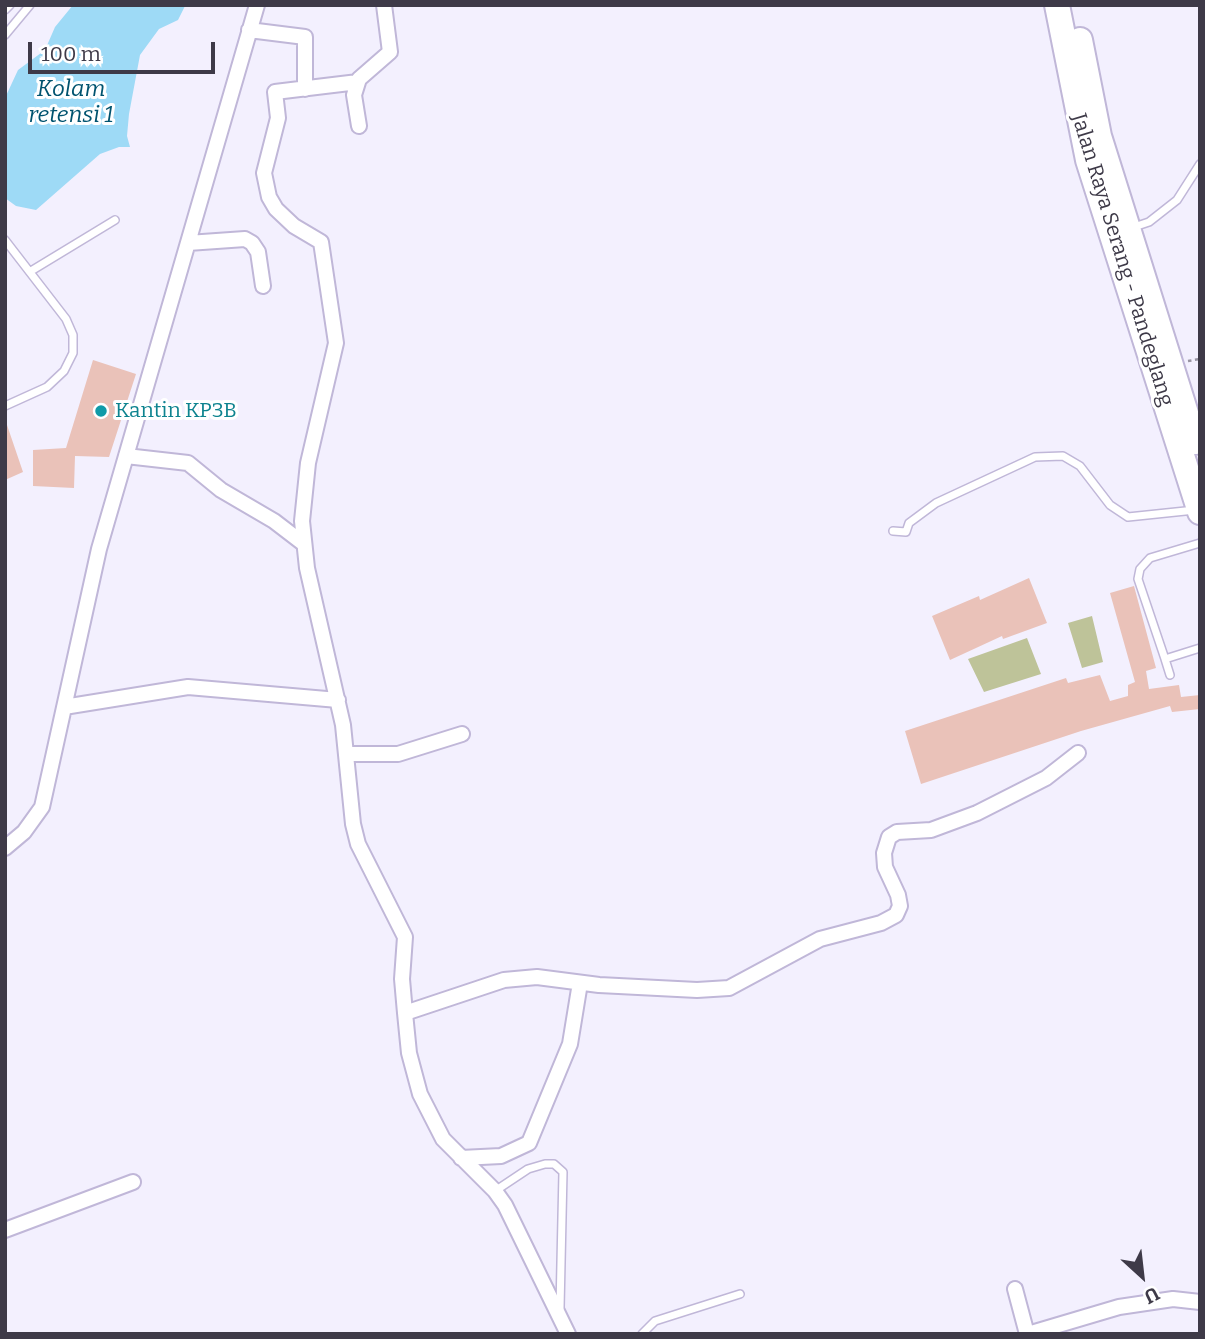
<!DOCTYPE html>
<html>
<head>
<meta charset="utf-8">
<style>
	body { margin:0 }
	#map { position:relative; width:1205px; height:1339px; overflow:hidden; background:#f3f0fe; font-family:Bitter,serif }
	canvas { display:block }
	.frame { position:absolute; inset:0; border:7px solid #3e3a48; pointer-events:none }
	.north { position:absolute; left:1107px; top:1241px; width:70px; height:70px; -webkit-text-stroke:5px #fff; paint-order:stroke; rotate:153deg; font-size:19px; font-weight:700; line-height:28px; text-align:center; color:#3e3a48 }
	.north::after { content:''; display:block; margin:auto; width:24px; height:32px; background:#3e3a48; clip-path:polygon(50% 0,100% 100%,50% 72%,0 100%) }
	.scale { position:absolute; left:28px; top:42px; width:187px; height:32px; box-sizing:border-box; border:4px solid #3e3a48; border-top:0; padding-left:9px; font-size:21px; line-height:24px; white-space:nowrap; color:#3e3a48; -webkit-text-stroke:5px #fff; paint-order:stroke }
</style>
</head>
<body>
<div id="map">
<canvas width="1205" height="1339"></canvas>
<div class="frame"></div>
<div class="north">U</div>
<div class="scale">100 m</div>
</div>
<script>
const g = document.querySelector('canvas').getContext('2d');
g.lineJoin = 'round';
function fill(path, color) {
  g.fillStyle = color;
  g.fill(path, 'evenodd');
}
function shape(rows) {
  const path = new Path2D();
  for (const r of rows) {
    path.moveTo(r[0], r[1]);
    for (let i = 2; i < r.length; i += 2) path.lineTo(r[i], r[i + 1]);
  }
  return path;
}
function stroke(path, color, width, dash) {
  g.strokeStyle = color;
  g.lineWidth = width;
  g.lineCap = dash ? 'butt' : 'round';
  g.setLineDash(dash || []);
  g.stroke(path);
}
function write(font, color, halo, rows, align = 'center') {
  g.font = font + ' Bitter,serif';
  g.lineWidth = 6;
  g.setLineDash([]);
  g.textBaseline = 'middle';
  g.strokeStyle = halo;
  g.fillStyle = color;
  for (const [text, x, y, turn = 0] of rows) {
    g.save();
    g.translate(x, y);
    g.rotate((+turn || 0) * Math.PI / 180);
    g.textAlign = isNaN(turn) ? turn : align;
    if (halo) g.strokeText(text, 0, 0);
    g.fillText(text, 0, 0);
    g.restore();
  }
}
const green = shape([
	[1092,616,1103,662,1082,668,1068,623],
	[1027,638,1041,674,984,692,968,659]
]);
const water = shape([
	[73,5,185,6,178,20,159,29,140,55,129,114,127,136,130,147,119,147,100,154,36,210,16,206,5,198,5,98,18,70,45,50,55,27]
]);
const building = shape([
	[93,360,136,374,109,457,75,456,74,488,33,486,33,450,66,448],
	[7,425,23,472,5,480,5,426],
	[1029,578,1047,623,1003,639,1002,636,950,660,932,616,979,596,980,600],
	[1134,586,1156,668,1146,671,1149,689,1179,685,1181,697,1200,695,1200,709,1172,712,1170,706,1081,731,921,784,905,731,1066,678,1068,683,1100,675,1110,701,1128,696,1128,685,1135,682,1110,593]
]);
const path = shape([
	[1188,361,1200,359]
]);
const service = shape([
	[5,10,10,5],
	[5,35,30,5],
	[1131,228,1149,222,1177,200,1200,164],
	[5,240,66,319,73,335,73,353,64,371,47,387,5,406],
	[31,271,115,220],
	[893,531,906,532,909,523,936,503,1035,457,1063,456,1080,466,1110,505,1128,517,1195,510],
	[1200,543,1150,558,1140,569,1138,579,1165,659,1200,648],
	[1165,659,1170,675],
	[495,1191,528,1169,545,1164,554,1164,563,1172,560,1308],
	[642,1334,655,1321,740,1294]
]);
const minor = shape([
	[249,30,305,37,305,89],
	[358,82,275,92,278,118,264,173,269,197,276,209,294,226,321,242,336,343,308,463,302,521,307,568,343,725,353,824,358,844,405,937,402,979,405,1013,409,1053,420,1094,443,1139,495,1191,505,1205,568,1334],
	[359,126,354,95,359,79,390,52,384,5],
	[188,243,245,239,252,243,258,252,263,286],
	[126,456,188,463,221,490,274,521,304,544],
	[64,707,188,687,338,700],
	[347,754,398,754,462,734],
	[5,848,24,832,42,807,99,549,257,5],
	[405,1013,504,980,537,977,599,985,697,990,729,988,820,939,881,923,896,915,900,906,898,895,885,867,884,853,889,837,897,832,931,830,977,813,1046,778,1078,753],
	[461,1158,501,1156,529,1143,570,1044,580,983],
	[5,1230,133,1182],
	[1015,1289,1027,1334],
	[1028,1334,1119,1307,1173,1299,1200,1302]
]);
const trunk = shape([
	[1057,5,1088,160,1200,512],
	[1080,40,1099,136,1195,442]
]);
const markers = [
	[101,411,7,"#0f9aa8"]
];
const streetNames = [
	["Jalan Raya Serang - Pandeglang",1122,260,73]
];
const cultureNames = [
	["Kantin KP3B",115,411]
];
const waterNames = [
	["Kolam",71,90],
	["retensi 1",71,116]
];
fill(green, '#bec399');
fill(water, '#9edaf6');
fill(building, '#eac2b9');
stroke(service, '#c0b7d8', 10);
stroke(minor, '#c0b7d8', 18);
stroke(trunk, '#c0b7d8', 28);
stroke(path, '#9793a1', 2.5, [3.5, 3.5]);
stroke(service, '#fff', 7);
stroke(minor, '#fff', 14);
stroke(trunk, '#fff', 24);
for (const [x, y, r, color] of markers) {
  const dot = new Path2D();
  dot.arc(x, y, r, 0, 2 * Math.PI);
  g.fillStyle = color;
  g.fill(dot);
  stroke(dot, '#fff', 2.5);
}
write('21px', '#3e3a48', '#fff', streetNames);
write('21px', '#0d838f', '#fff', cultureNames, 'left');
write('italic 23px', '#00536f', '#fff', waterNames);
</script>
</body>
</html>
